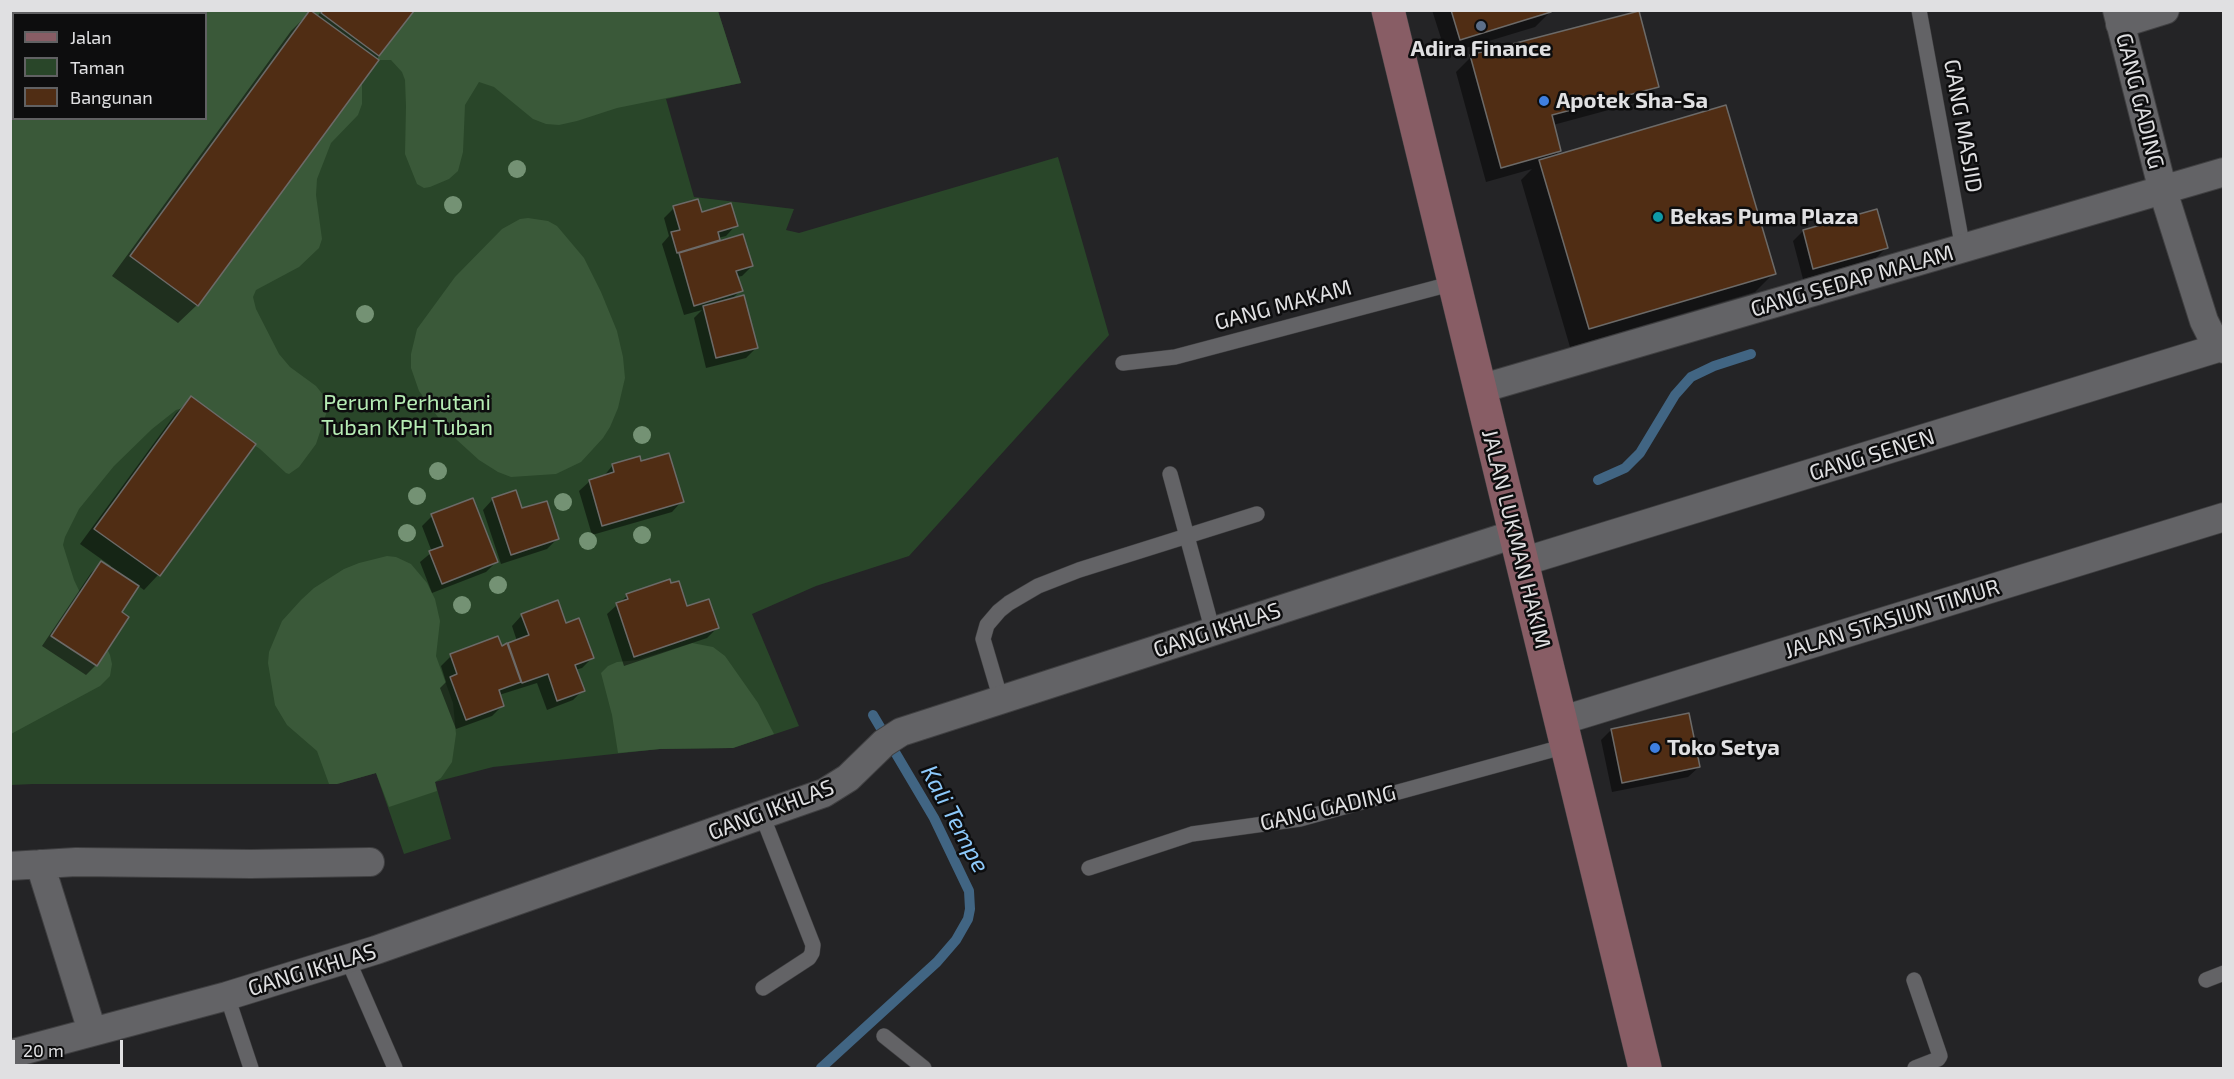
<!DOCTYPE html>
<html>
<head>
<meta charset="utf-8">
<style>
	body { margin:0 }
	#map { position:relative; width:2234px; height:1079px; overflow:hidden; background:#242426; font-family:"Exo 2",sans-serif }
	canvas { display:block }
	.frame { position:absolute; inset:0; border:12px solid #e0e0e2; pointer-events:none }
	.legend { position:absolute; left:12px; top:12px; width:195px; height:108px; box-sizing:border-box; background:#0d0d0e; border:2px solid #616163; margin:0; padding:8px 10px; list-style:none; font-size:18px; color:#e0e0e2 }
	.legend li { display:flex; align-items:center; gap:12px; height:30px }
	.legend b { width:30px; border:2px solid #616163 }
	.scale { position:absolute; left:12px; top:1040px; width:111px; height:27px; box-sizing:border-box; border:3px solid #e0e0e2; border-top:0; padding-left:8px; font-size:18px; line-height:21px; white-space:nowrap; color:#e0e0e2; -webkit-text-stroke:4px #0d0d0e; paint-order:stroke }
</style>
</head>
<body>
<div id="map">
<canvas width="2234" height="1079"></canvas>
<div class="frame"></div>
<ul class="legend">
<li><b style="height:8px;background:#885d65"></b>Jalan</li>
<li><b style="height:16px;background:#294629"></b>Taman</li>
<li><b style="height:16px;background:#502d14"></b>Bangunan</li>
</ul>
<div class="scale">20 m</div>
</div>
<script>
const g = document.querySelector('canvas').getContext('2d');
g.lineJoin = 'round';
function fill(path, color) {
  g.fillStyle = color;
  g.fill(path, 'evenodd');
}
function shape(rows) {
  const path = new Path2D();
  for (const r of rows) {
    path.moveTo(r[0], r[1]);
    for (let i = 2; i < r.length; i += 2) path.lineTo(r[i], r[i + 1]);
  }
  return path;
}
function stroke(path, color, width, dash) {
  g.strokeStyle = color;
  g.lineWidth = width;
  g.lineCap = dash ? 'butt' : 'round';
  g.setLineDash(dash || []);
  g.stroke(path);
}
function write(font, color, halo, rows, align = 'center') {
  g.font = font + ' "Exo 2",sans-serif';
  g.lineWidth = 5;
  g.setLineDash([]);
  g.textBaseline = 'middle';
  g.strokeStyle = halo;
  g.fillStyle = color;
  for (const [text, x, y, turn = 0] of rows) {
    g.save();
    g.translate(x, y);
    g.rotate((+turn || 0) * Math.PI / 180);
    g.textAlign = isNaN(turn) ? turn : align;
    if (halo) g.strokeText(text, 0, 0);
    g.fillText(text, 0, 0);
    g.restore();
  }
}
const green = shape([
	[11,11,718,11,741,83,666,99,694,197,794,209,786,230,799,233,1058,157,1109,335,909,556,816,586,752,614,799,726,733,748,660,749,493,767,435,782,451,839,404,854,376,773,337,784,33,784,11,785],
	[14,14,206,14,206,118,14,118]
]);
const forest = shape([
	[11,11,718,11,741,83,617,108,577,121,559,125,546,124,533,119,494,87,479,82,465,105,463,152,458,171,449,179,430,187,424,188,417,184,405,154,406,106,405,80,402,72,391,60,373,60,362,78,362,104,358,115,331,143,317,179,316,195,322,239,319,248,299,267,256,290,253,297,256,309,279,354,290,367,316,386,324,396,327,411,316,444,299,467,289,474,286,473,260,449,198,408,187,407,176,410,152,429,114,466,79,509,65,537,63,545,74,580,110,655,112,664,110,676,100,686,11,734],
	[14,14,206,14,206,118,14,118],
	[528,218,548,221,557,226,584,258,601,292,617,331,623,357,625,378,618,408,610,427,603,438,581,462,556,474,511,477,498,472,479,460,457,440,443,424,419,391,411,368,411,354,417,329,455,277,502,229,520,219],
	[387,556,396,557,411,564,427,583,435,599,440,621,436,656,453,703,456,734,452,762,441,778,435,782,437,791,389,807,376,773,337,784,329,784,317,751,287,725,275,705,268,663,269,652,282,621,301,600,314,588,344,569,359,563],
	[692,643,713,647,725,656,758,703,774,734,733,748,660,749,618,753,612,715,601,673,608,666,617,662,637,660]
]);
const shadow = shape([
	[322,10,412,11,197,305,178,323,112,276,291,31,310,12,317,17],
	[1432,10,1549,10,1550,12,1535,27,1446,54],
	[1471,57,1657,86,1642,101,1553,125,1559,151,1553,158,1774,273,1755,292,1570,347,1521,180,1532,169,1486,182,1456,72],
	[674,208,701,213,736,225,726,236,718,238,714,243,752,266,742,276,737,277,741,290,731,300,756,348,746,358,706,368,694,318,702,310,684,315,662,244,669,236,664,218],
	[1803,231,1886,248,1876,258,1803,279,1793,241],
	[191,398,254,445,158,575,144,590,137,585,120,612,96,665,86,675,42,646,91,573,101,563,109,569,111,566,80,544,176,413],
	[640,463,682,501,672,512,592,535,579,491,590,481,603,477,613,465],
	[493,499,521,510,557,539,547,549,501,564,483,510],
	[432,516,496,562,486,572,432,593,420,562,432,552,422,526],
	[670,585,686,607,717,628,707,638,624,666,607,614,627,596],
	[522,615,565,625,592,658,582,668,575,670,583,690,573,700,547,710,537,683,499,695,502,706,492,716,456,729,440,688,446,682,441,666,451,656,501,647,517,641,512,626],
	[1611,730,1699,767,1688,777,1612,792,1601,740]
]);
const stream = shape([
	[1598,480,1625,468,1640,453,1675,395,1691,377,1714,366,1751,354],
	[821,1068,937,962,956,940,968,919,970,909,969,891,934,818,873,715]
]);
const building = shape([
	[310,10,379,60,198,306,130,256,310,10],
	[323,10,414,10,414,11,379,56,321,13,323,10],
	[1451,10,1551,10,1551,12,1460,40,1451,10],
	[1639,11,1659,87,1552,115,1561,151,1501,168,1470,55,1639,11],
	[1726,105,1776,274,1589,329,1539,160,1726,105],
	[698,199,702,212,731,203,738,226,718,232,720,240,677,253,671,232,680,230,673,206,698,199],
	[1877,209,1888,248,1813,269,1803,230,1877,209],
	[743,234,753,266,736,271,743,291,694,306,679,253,743,234],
	[744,295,758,348,716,358,703,306,744,295],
	[191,396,256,444,160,576,94,529,191,396],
	[669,453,684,502,602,526,589,480,614,472,612,464,640,456,641,461,669,453],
	[516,490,522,508,547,501,559,539,511,555,492,498,516,490],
	[473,498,498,562,442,584,429,551,443,546,431,514,473,498],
	[101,561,139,586,122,612,129,617,97,666,51,636,101,561],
	[670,579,671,583,679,581,687,606,709,599,719,628,634,657,616,603,628,599,626,594,670,579],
	[558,600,566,623,579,618,594,658,575,665,585,691,557,701,548,674,522,683,508,643,529,635,521,614,558,600],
	[498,636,502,646,507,643,521,682,499,690,504,706,466,720,450,677,457,674,450,654,498,636],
	[1689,713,1700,767,1622,783,1611,729,1689,713]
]);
const lane = shape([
	[1919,10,1963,249],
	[1123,363,1175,357,1454,283],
	[1170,474,1213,632],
	[1001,700,983,639,987,625,999,611,1009,603,1038,586,1079,570,1257,514],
	[762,815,813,945,812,953,809,958,763,988],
	[1089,868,1192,834,1300,819,1566,746],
	[348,960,395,1068],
	[1914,980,1940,1056,1938,1059,1915,1068],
	[2206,980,2224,973],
	[227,996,251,1068],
	[884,1036,924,1068]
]);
const street = shape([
	[2117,10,2163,191,2204,321,2212,337,2224,349],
	[2120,24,2165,10],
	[1480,389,2224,172],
	[1522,562,2221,347],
	[1560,721,2224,517],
	[40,864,92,1031],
	[10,866,76,862,251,864,370,862],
	[10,1054,227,996,376,950,824,793,848,778,884,743,901,732,1515,534]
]);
const secondary = shape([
	[1388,10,1645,1068]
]);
const trees = [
	[517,169],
	[453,205],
	[365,314],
	[642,435],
	[438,471],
	[417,496],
	[563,502],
	[407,533],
	[642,535],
	[588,541],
	[498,585],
	[462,605]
];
const markers = [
	[1481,26,6,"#5c6f8a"],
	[1544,101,6,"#3f7fe0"],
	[1658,217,6,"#0f9aa8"],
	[1655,748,6,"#3f7fe0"]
];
const poiNames = [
	["Adira Finance",1481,49,"center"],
	["Apotek Sha-Sa",1556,101],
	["Bekas Puma Plaza",1670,217],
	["Toko Setya",1667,748]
];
const streetNames = [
	["GANG GADING",2140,101,76],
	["GANG MASJID",1963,126,80],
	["GANG SEDAP MALAM",1852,281,-16],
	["GANG MAKAM",1283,305,-15],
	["GANG SENEN",1872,455,-17],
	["JALAN LUKMAN HAKIM",1516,539,76],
	["JALAN STASIUN TIMUR",1892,619,-17],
	["GANG IKHLAS",1217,630,-18],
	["GANG GADING",1328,808,-13],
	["GANG IKHLAS",771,810,-21],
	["GANG IKHLAS",312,970,-17]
];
const parkNames = [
	["Perum Perhutani",407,403],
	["Tuban KPH Tuban",407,428]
];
const waterNames = [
	["Kali Tempe",955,819,62]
];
fill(green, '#294629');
fill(forest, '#3a5939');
fill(shadow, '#0007');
stroke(stream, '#416583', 10);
fill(building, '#502d14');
stroke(building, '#6c6a68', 1.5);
stroke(lane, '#404042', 16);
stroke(street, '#404042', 30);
stroke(secondary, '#404042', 34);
stroke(lane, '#636366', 15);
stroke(street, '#636366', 28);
stroke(secondary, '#885d65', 33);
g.fillStyle = '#749274';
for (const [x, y] of trees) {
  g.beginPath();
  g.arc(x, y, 9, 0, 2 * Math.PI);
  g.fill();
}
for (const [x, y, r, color] of markers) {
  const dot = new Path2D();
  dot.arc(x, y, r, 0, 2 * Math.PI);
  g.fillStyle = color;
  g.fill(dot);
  stroke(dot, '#0d0d0e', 2);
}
write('bold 22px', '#e0e0e2', '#0d0d0e', poiNames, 'left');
write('22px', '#e0e0e2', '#0d0d0e', streetNames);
write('22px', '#b6ecb4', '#0d0d0e', parkNames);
write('italic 24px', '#8dc9fb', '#0d0d0e', waterNames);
</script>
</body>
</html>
